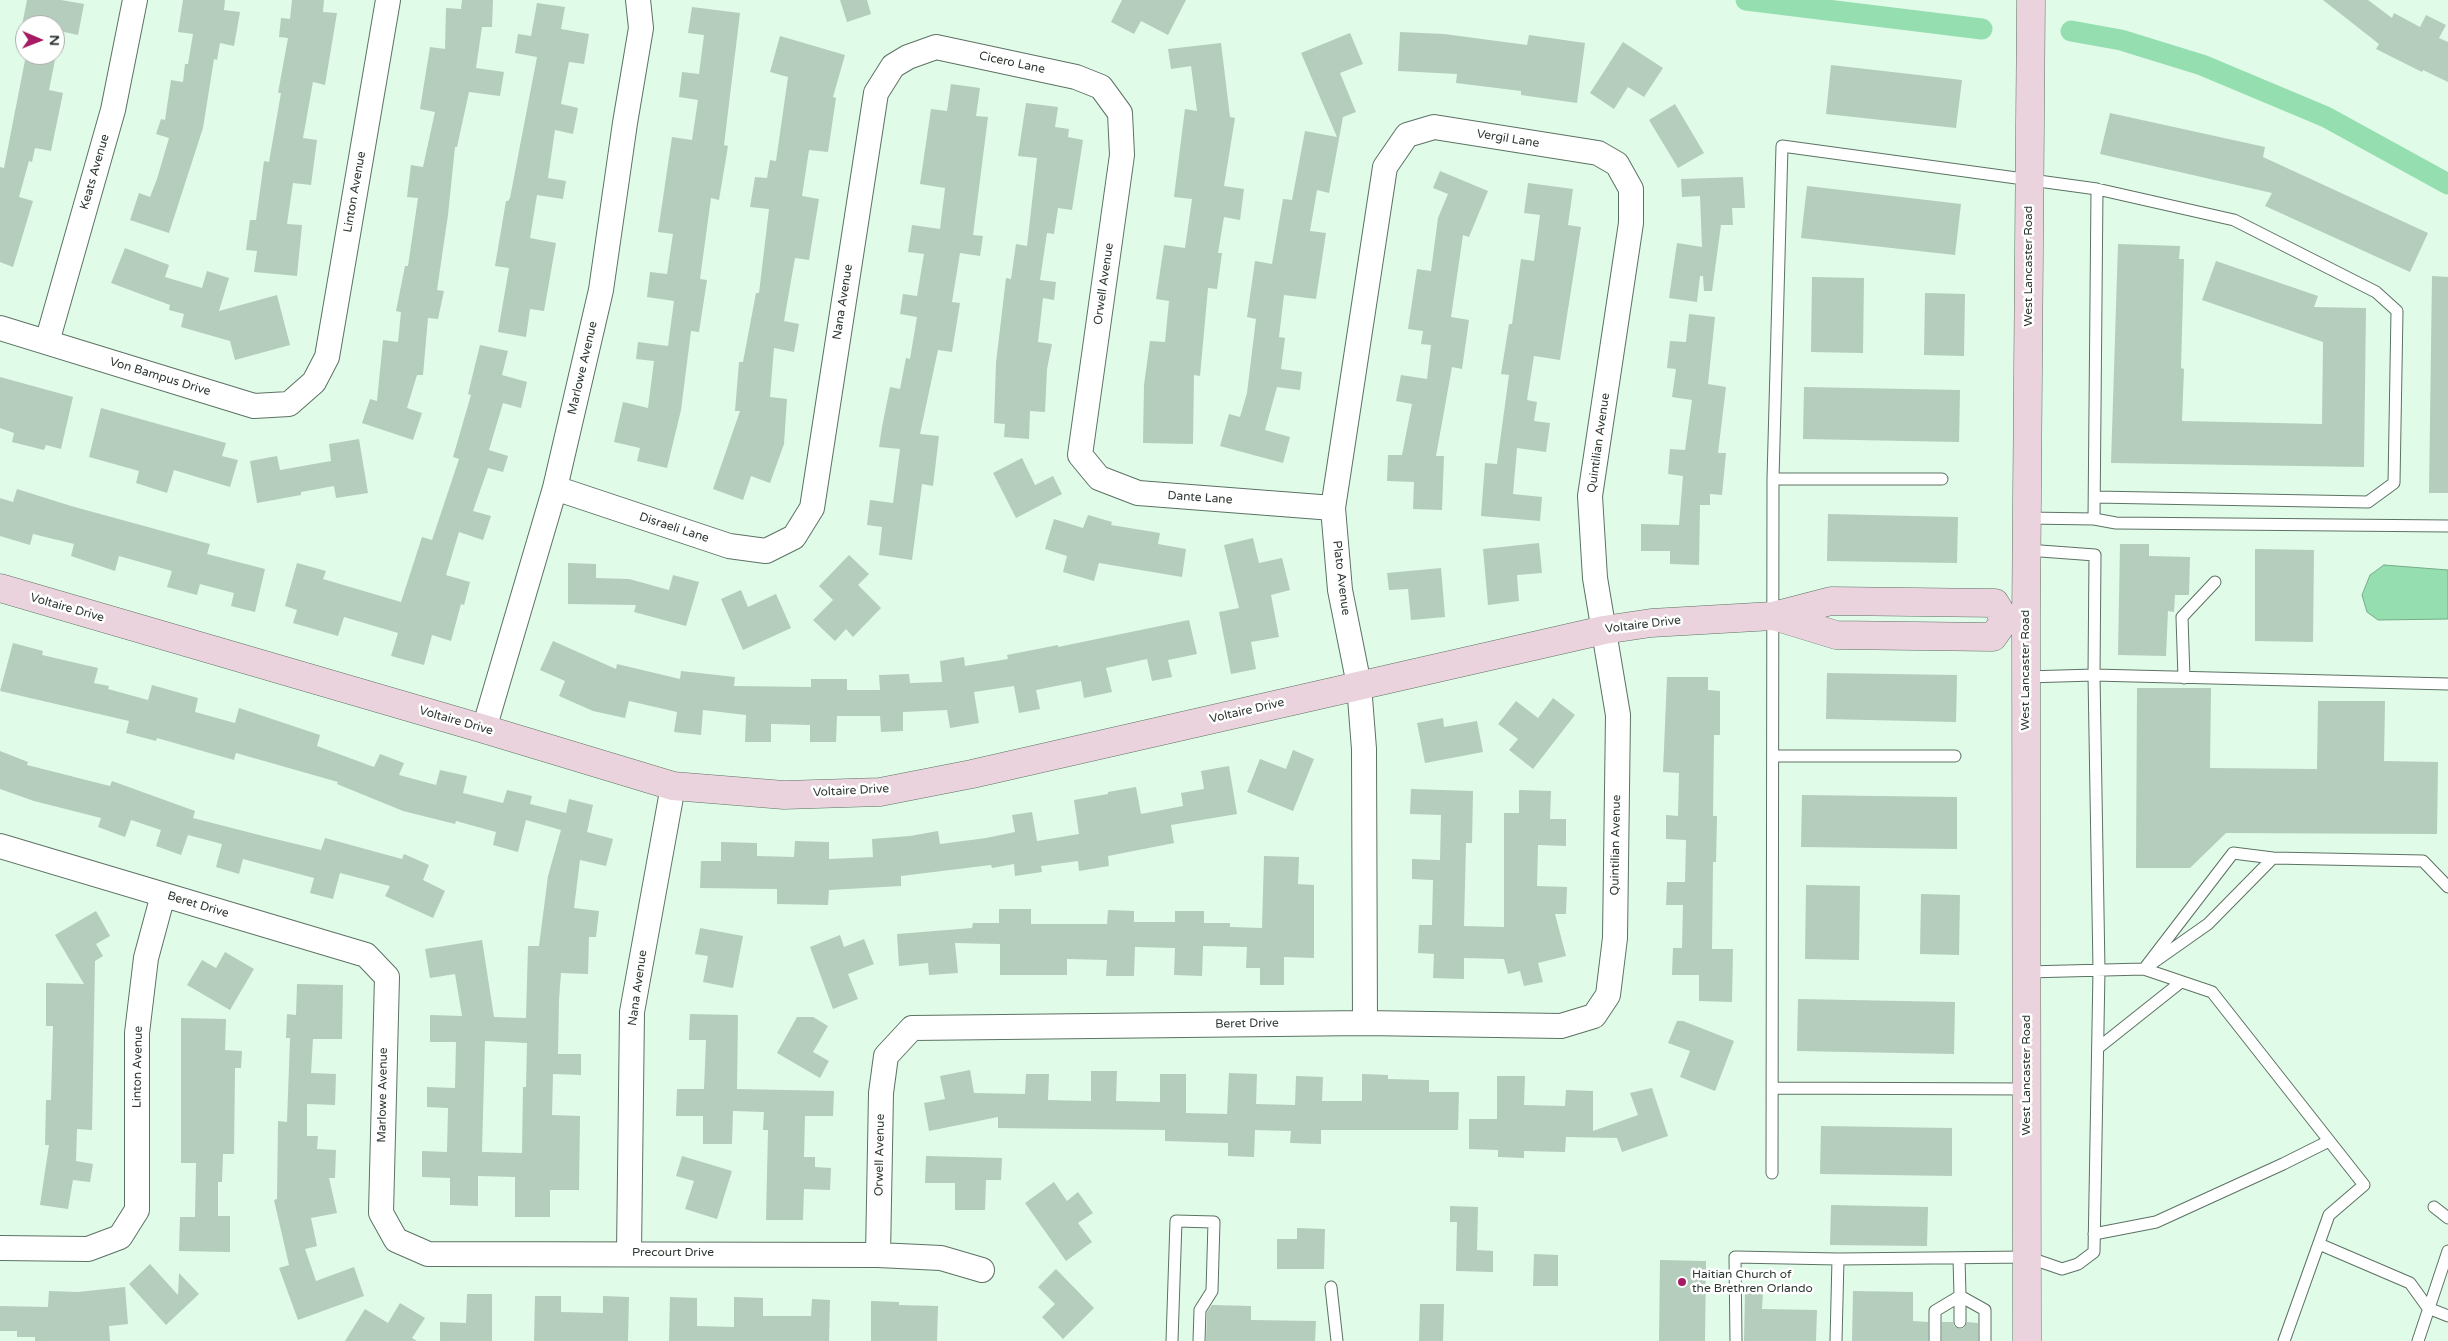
<!DOCTYPE html>
<html>
<head>
<meta charset="utf-8">
<style>
	body { margin:0 }
	#map { position:relative; width:2448px; height:1341px; overflow:hidden; background:#e1fbe9; font-family:"Varela Round",sans-serif }
	canvas { display:block }
	.north { position:absolute; left:15px; top:15px; width:50px; height:50px; box-sizing:border-box; background:#fff; border:1px solid #abafad; border-radius:50%; rotate:91deg; font-size:14px; font-weight:700; line-height:20px; text-align:center; color:#2e3831 }
	.north::after { content:''; display:block; margin:auto; width:18px; height:22px; background:#a51c64; clip-path:polygon(50% 0,100% 100%,50% 72%,0 100%) }
</style>
</head>
<body>
<div id="map">
<canvas width="2448" height="1341"></canvas>
<div class="north">N</div>
</div>
<script>
const g = document.querySelector('canvas').getContext('2d');
g.lineJoin = 'round';
function fill(path, color) {
  g.fillStyle = color;
  g.fill(path, 'evenodd');
}
function shape(rows) {
  const path = new Path2D();
  for (const r of rows) {
    path.moveTo(r[0], r[1]);
    for (let i = 2; i < r.length; i += 2) path.lineTo(r[i], r[i + 1]);
  }
  return path;
}
function stroke(path, color, width, dash) {
  g.strokeStyle = color;
  g.lineWidth = width;
  g.lineCap = dash ? 'butt' : 'round';
  g.setLineDash(dash || []);
  g.stroke(path);
}
function write(font, color, halo, rows, align = 'center') {
  g.font = font + ' "Varela Round",sans-serif';
  g.lineWidth = 5;
  g.setLineDash([]);
  g.textBaseline = 'middle';
  g.strokeStyle = halo;
  g.fillStyle = color;
  for (const [text, x, y, turn = 0] of rows) {
    g.save();
    g.translate(x, y);
    g.rotate((+turn || 0) * Math.PI / 180);
    g.textAlign = isNaN(turn) ? turn : align;
    if (halo) g.strokeText(text, 0, 0);
    g.fillText(text, 0, 0);
    g.restore();
  }
}
const water = shape([
	[2384,565,2448,570,2448,619,2378,620,2367,612,2362,595,2370,575,2384,565]
]);
const canal = shape([
	[1746,0,1982,29],
	[2071,31,2121,40,2202,65,2326,117,2448,184]
]);
const building = shape([
	[27,0,61,0,84,4,78,35,55,30,55,25,22,25],
	[183,0,225,0,224,10,240,12,234,46,220,43,217,60,214,59,203,128,169,233,130,220,139,193,150,197,157,179,169,138,156,134,161,119,165,120,171,80,183,82,185,64,188,64,193,34,178,32],
	[292,0,324,0,323,12,337,13,325,85,313,82,303,138,317,140,311,185,293,183,287,224,302,225,297,276,254,272,257,251,246,250,250,220,256,220,264,161,269,162,281,93,278,93,288,38,279,37,281,18,290,19],
	[462,0,493,0,492,27,482,27,476,68,504,72,500,96,469,92,457,147,455,147,448,215,437,290,444,291,438,319,428,318,423,375,417,375,407,408,422,413,413,440,362,423,370,399,377,401,383,340,398,342,401,312,396,311,405,266,408,266,418,198,407,197,411,165,423,167,435,112,420,109,430,47,445,49,446,8,461,9],
	[840,0,867,0,871,14,847,22],
	[1122,0,1186,0,1168,35,1141,21,1134,34,1111,22],
	[2323,0,2368,0,2392,18,2394,13,2420,27,2426,15,2446,25,2439,38,2448,42,2448,82,2423,70,2422,72,2376,49,2379,44],
	[537,3,565,7,561,29,589,34,584,64,569,62,561,104,578,108,573,134,555,130,548,178,566,181,563,199,537,195,530,238,556,243,544,311,530,309,526,337,498,332,509,268,495,266,506,201,508,201,510,198,537,57,515,53,518,34,531,36],
	[692,7,740,13,724,145,728,146,719,200,711,198,700,279,707,280,699,332,691,331,681,410,667,468,637,461,640,448,614,442,623,402,648,408,654,361,636,359,638,342,668,346,674,301,647,297,650,272,667,274,673,234,658,232,672,137,692,140,698,100,679,97,682,72,699,74,704,35,688,33],
	[1400,32,1444,34,1527,45,1529,35,1585,43,1577,103,1521,95,1521,91,1456,83,1457,74,1398,71],
	[1350,33,1363,64,1340,73,1356,112,1343,117,1329,193,1317,190,1310,231,1326,233,1316,299,1284,295,1279,337,1285,338,1281,369,1302,372,1300,390,1277,387,1265,430,1290,437,1283,463,1220,446,1229,414,1240,417,1247,393,1256,319,1247,317,1255,261,1272,264,1283,199,1292,200,1305,131,1337,137,1301,53],
	[780,36,845,55,833,97,836,98,828,152,809,150,802,196,819,199,809,260,795,258,784,321,799,324,794,352,774,348,770,397,787,399,784,444,770,483,751,476,743,500,713,489,740,411,735,411,739,362,743,362,756,293,759,293,769,209,750,207,755,177,767,178,770,160,776,161,788,77,770,72],
	[1623,42,1663,68,1644,97,1628,87,1614,109,1590,93],
	[1221,43,1230,117,1235,118,1224,186,1244,189,1240,220,1224,217,1218,253,1222,253,1217,289,1208,288,1200,376,1194,375,1193,444,1143,443,1144,385,1150,341,1165,342,1169,301,1156,299,1164,245,1185,248,1192,199,1174,197,1185,109,1197,111,1191,66,1171,69,1168,49],
	[26,55,55,60,49,90,63,93,51,151,35,148,32,162,29,161,19,197,33,201,13,267,0,262,0,167,4,168],
	[1831,65,1962,80,1956,128,1826,114],
	[951,84,980,88,976,116,988,117,973,235,983,236,980,256,960,253,952,302,960,303,952,352,938,350,920,434,939,436,933,486,922,484,912,560,879,555,882,527,867,525,870,500,893,503,900,449,879,447,882,427,890,387,900,389,906,358,910,359,917,317,900,314,903,294,917,296,924,254,908,252,912,225,940,229,945,188,920,184,931,109,947,111],
	[1026,103,1058,107,1055,127,1069,129,1068,137,1083,140,1072,210,1058,208,1054,234,1047,233,1040,280,1056,282,1054,300,1043,298,1038,342,1052,344,1047,369,1045,412,1030,411,1029,439,1004,437,1005,424,994,423,996,363,1006,278,1011,279,1016,244,1027,246,1037,158,1018,156],
	[1675,104,1704,153,1678,168,1649,120],
	[2110,113,2265,147,2263,157,2428,233,2410,272,2265,206,2272,193,2100,154],
	[1440,171,1488,191,1469,237,1463,235,1451,317,1469,320,1462,369,1452,367,1436,456,1444,456,1442,510,1413,509,1414,482,1387,481,1388,455,1402,455,1412,404,1396,401,1401,375,1427,379,1431,345,1421,344,1423,331,1408,329,1417,269,1431,271,1438,218,1448,194,1433,188],
	[1743,177,1745,208,1732,208,1733,225,1721,225,1712,291,1704,291,1703,276,1700,276,1697,302,1669,298,1677,243,1702,247,1700,196,1682,197,1681,179],
	[1528,183,1573,189,1568,225,1581,227,1560,360,1534,356,1527,400,1537,402,1534,421,1550,423,1546,452,1517,448,1513,494,1542,497,1540,521,1481,516,1485,463,1497,464,1509,375,1501,374,1509,324,1512,324,1521,259,1534,261,1540,215,1524,213],
	[1807,186,1961,204,1955,255,1801,238],
	[2118,244,2180,246,2179,259,2184,259,2181,368,2184,369,2182,421,2322,424,2323,342,2202,300,2216,261,2318,296,2314,307,2366,308,2364,467,2111,463],
	[125,248,169,265,165,277,202,288,207,271,229,278,219,311,277,295,290,345,235,360,230,341,181,327,184,314,169,310,170,305,111,283],
	[2432,276,2448,277,2448,493,2429,493],
	[1812,277,1864,278,1863,353,1811,352],
	[1925,293,1965,294,1964,356,1924,355],
	[1689,314,1715,317,1708,384,1726,387,1718,453,1726,453,1722,495,1710,494,1710,505,1700,505,1699,565,1670,564,1670,551,1641,551,1641,524,1679,525,1683,476,1668,474,1670,449,1685,450,1692,400,1672,397,1676,369,1667,368,1670,341,1686,342],
	[480,345,508,351,502,375,527,382,521,408,503,403,489,450,508,456,503,472,488,468,473,511,491,516,483,540,459,532,446,575,470,582,464,605,461,604,451,641,432,635,424,665,391,656,398,633,344,617,338,636,293,623,297,610,285,606,297,563,326,571,323,579,401,602,422,537,432,540,459,459,453,457,471,395,468,394],
	[0,377,73,397,61,449,46,445,44,450,12,442,14,433,0,428],
	[1804,387,1960,390,1959,442,1803,439],
	[101,408,226,443,222,456,238,460,230,487,174,470,167,493,136,483,139,471,89,457],
	[359,439,368,493,336,498,334,486,301,492,301,495,257,503,250,461,277,456,280,470,331,461,329,444],
	[1022,458,1035,485,1053,476,1062,494,1016,518,993,473],
	[17,489,71,506,210,544,207,554,265,569,255,612,231,606,234,593,200,584,197,595,167,587,172,571,119,556,115,571,71,556,74,544,33,534,30,545,0,536,0,498,13,502],
	[1828,514,1958,517,1957,563,1827,561],
	[1088,515,1112,522,1111,525,1160,533,1158,544,1186,549,1182,577,1099,563,1094,581,1063,572,1067,556,1045,549,1054,519,1083,528],
	[1253,538,1259,563,1282,558,1290,590,1271,595,1279,637,1251,642,1256,669,1231,674,1219,612,1239,608,1224,545],
	[1539,543,1542,573,1517,575,1519,601,1488,605,1483,549],
	[2120,544,2149,544,2149,556,2190,557,2189,595,2175,595,2174,612,2168,611,2166,656,2118,655],
	[2255,549,2314,550,2313,642,2255,641],
	[849,555,869,574,858,585,881,608,853,637,846,629,835,641,813,620,833,600,819,586],
	[568,563,596,564,596,578,629,579,669,590,673,575,699,582,686,626,634,612,636,605,568,604],
	[1441,568,1445,617,1411,620,1408,589,1389,590,1387,573],
	[741,590,748,607,776,594,791,628,743,650,721,599],
	[1189,620,1197,654,1168,660,1172,677,1152,681,1147,659,1106,668,1112,692,1084,698,1081,681,1036,690,1040,709,1019,713,1014,686,974,692,979,723,950,728,947,710,903,712,903,731,881,732,880,716,837,716,836,742,810,742,810,725,771,724,771,742,745,742,746,715,703,710,701,735,674,732,677,712,629,701,625,718,593,711,559,696,565,681,540,670,553,641,616,669,617,664,680,679,681,671,735,677,734,686,811,687,811,679,847,679,847,690,880,690,879,675,909,674,910,683,942,682,940,661,964,657,965,666,1008,659,1007,655,1058,645,1058,647],
	[13,643,43,651,42,655,98,668,94,683,109,686,108,689,148,700,152,685,198,698,195,712,235,723,239,708,320,735,317,746,374,767,380,754,404,763,399,775,436,785,440,770,467,776,463,793,503,803,507,790,532,796,530,804,566,813,569,799,593,805,587,832,613,839,606,866,580,860,574,908,599,911,596,937,589,937,588,974,561,973,559,1000,558,1054,581,1054,581,1075,553,1074,552,1115,580,1116,579,1190,550,1190,550,1217,515,1217,515,1177,478,1176,478,1206,450,1205,450,1178,422,1177,422,1151,447,1152,448,1108,427,1107,427,1087,455,1088,456,1042,430,1042,430,1015,462,1016,455,974,430,978,425,949,482,940,494,1017,526,1018,528,946,539,946,548,876,561,830,526,820,518,852,493,845,496,832,456,821,455,824,403,811,337,784,338,782,236,753,234,760,157,738,156,741,126,733,129,721,0,691],
	[485,1041,527,1043,526,1087,523,1087,522,1153,482,1152],
	[1827,673,1957,675,1956,722,1826,719],
	[1667,677,1708,677,1708,690,1720,691,1720,735,1714,735,1713,816,1717,816,1716,862,1713,862,1712,949,1733,949,1732,1002,1699,1001,1699,975,1672,975,1673,948,1682,948,1683,905,1666,905,1667,882,1685,882,1686,840,1666,839,1666,815,1678,816,1679,773,1663,772],
	[2137,688,2211,688,2210,768,2317,769,2318,701,2385,701,2384,761,2438,762,2437,834,2226,833,2190,868,2136,868],
	[1553,698,1575,715,1533,769,1509,750,1518,739,1498,724,1516,701,1538,718],
	[1443,718,1444,727,1477,721,1483,752,1425,763,1417,723],
	[1293,750,1314,759,1293,811,1247,792,1260,759,1286,769],
	[0,751,28,762,27,765,110,786,112,781,195,811,193,818,263,836,321,850,325,838,402,859,404,854,429,865,423,880,445,891,433,918,385,896,390,886,340,873,333,899,310,893,314,878,243,859,239,874,216,867,222,844,188,835,181,855,156,846,161,830,131,820,125,837,98,827,101,818,34,801,0,789],
	[1229,766,1237,814,1171,825,1174,843,1108,856,1109,866,1079,871,1078,861,1041,866,1042,872,1015,876,1014,864,992,868,991,865,901,876,901,886,829,890,828,905,777,904,777,889,700,888,701,861,721,861,721,842,757,843,757,856,794,857,795,841,829,842,829,859,873,857,872,839,910,836,938,831,940,844,986,838,1015,832,1012,815,1032,812,1037,841,1079,834,1074,800,1108,794,1108,792,1136,787,1141,814,1183,806,1181,793,1204,789,1201,771],
	[1411,789,1473,791,1472,843,1466,843,1464,926,1504,927,1504,813,1519,813,1519,790,1551,791,1550,819,1566,819,1566,846,1538,845,1537,886,1567,887,1566,914,1555,914,1566,956,1538,963,1543,982,1524,986,1520,971,1508,974,1504,959,1464,958,1464,979,1433,978,1434,954,1418,953,1419,925,1432,925,1433,880,1412,879,1412,859,1440,860,1441,815,1410,814],
	[1802,795,1957,797,1957,849,1801,847],
	[1264,856,1299,857,1298,884,1314,885,1314,958,1284,957,1284,985,1260,985,1260,968,1246,968,1247,947,1203,946,1202,976,1174,975,1175,948,1135,947,1134,976,1106,976,1107,960,1067,959,1067,975,1000,975,1000,944,955,943,958,973,929,975,928,963,899,966,897,934,972,928,973,923,999,923,999,909,1031,909,1031,924,1107,924,1108,910,1134,911,1134,922,1175,922,1175,911,1204,911,1204,923,1230,923,1230,927,1262,928],
	[1806,885,1860,886,1859,960,1805,959],
	[1921,894,1960,895,1959,955,1920,954],
	[96,911,110,936,96,944,103,956,95,961,92,1130,77,1129,76,1161,93,1164,90,1182,73,1180,68,1209,40,1205,49,1145,45,1145,46,1100,51,1100,53,1026,46,1026,46,983,84,984,55,935],
	[700,928,743,936,733,988,703,982,708,956,695,954],
	[840,935,844,947,864,939,874,964,848,974,858,999,833,1009,810,947],
	[225,952,254,969,230,1010,187,985,202,960,216,968],
	[297,984,343,985,342,1039,313,1039,311,1073,336,1074,335,1105,307,1104,307,1136,318,1136,317,1149,336,1150,335,1178,329,1178,337,1213,311,1218,317,1246,305,1249,316,1281,354,1267,364,1296,298,1320,279,1268,289,1265,274,1200,277,1199,278,1121,287,1122,290,1038,286,1038,287,1014,296,1015],
	[1798,999,1955,1002,1954,1054,1797,1051],
	[690,1014,738,1015,737,1089,834,1091,833,1116,805,1116,804,1157,815,1157,815,1167,831,1168,830,1190,804,1189,803,1220,766,1220,768,1130,763,1130,764,1112,733,1111,732,1144,703,1144,703,1116,676,1116,677,1089,704,1089,706,1040,689,1040],
	[797,1017,813,1017,828,1026,813,1052,829,1061,820,1078,777,1053],
	[181,1018,226,1019,225,1050,242,1051,241,1068,235,1068,234,1154,223,1154,222,1182,218,1182,218,1216,230,1216,230,1252,179,1251,180,1217,195,1217,196,1163,181,1163],
	[1677,1021,1683,1021,1734,1041,1715,1091,1680,1077,1690,1051,1668,1043],
	[970,1070,974,1093,1025,1094,1026,1074,1049,1074,1048,1100,1091,1101,1091,1071,1117,1071,1116,1101,1160,1102,1160,1074,1186,1074,1186,1113,1227,1114,1229,1073,1257,1074,1256,1104,1295,1105,1296,1076,1323,1077,1322,1101,1362,1101,1362,1074,1388,1075,1388,1079,1429,1080,1429,1092,1459,1092,1458,1130,1321,1130,1321,1144,1290,1143,1291,1131,1255,1130,1254,1157,1228,1156,1228,1143,1165,1141,1165,1130,998,1128,998,1117,929,1131,924,1103,945,1099,940,1076],
	[1497,1076,1525,1076,1524,1105,1565,1106,1566,1090,1593,1091,1593,1131,1638,1115,1630,1093,1652,1088,1668,1136,1622,1152,1617,1138,1566,1137,1565,1152,1524,1151,1524,1158,1498,1157,1498,1150,1469,1149,1469,1119,1497,1119],
	[1821,1126,1952,1128,1952,1176,1820,1174],
	[682,1156,732,1171,717,1219,685,1209,694,1181,676,1176],
	[926,1156,1002,1158,1001,1180,986,1180,985,1210,955,1210,955,1183,925,1183],
	[1054,1182,1067,1201,1078,1192,1093,1213,1078,1223,1092,1242,1066,1261,1025,1203],
	[1831,1205,1928,1207,1927,1246,1830,1245],
	[1450,1206,1478,1207,1477,1250,1493,1251,1493,1272,1456,1271,1457,1222,1450,1222],
	[1297,1228,1325,1229,1324,1269,1277,1269,1277,1239,1297,1239],
	[1534,1254,1558,1255,1558,1286,1533,1286],
	[1660,1260,1706,1261,1705,1341,1659,1341],
	[150,1264,178,1295,179,1273,199,1294,166,1325,129,1284],
	[1056,1269,1094,1308,1063,1339,1042,1317,1055,1304,1038,1287],
	[125,1287,128,1324,109,1326,110,1341,35,1341,35,1337,17,1337,17,1331,0,1331,0,1306,48,1307,49,1291,78,1292],
	[1853,1291,1913,1292,1913,1321,1928,1322,1928,1341,1852,1341],
	[1745,1292,1763,1293,1762,1309,1817,1310,1816,1341,1744,1341],
	[467,1294,492,1294,492,1341,440,1341,440,1322,466,1323],
	[535,1296,561,1296,561,1312,603,1313,603,1296,629,1297,628,1341,534,1341],
	[670,1297,697,1298,697,1326,734,1327,734,1297,763,1298,763,1316,811,1316,812,1299,830,1300,829,1341,669,1341],
	[871,1301,899,1302,899,1305,938,1306,937,1341,871,1341],
	[400,1303,425,1318,412,1338,417,1341,345,1341,365,1309,388,1323],
	[1420,1304,1444,1304,1443,1341,1419,1341],
	[1212,1305,1251,1306,1251,1320,1316,1321,1315,1341,1206,1341,1207,1312],
	[1942,1322,1953,1322,1954,1326,1960,1329,1964,1328,1967,1322,1978,1323,1978,1341,1942,1341]
]);
const lane = shape([
	[1773,479,1942,479],
	[2027,518,2094,519,2116,523,2448,526],
	[2094,519,2097,189],
	[2026,677,2094,675,2448,684],
	[2184,678,2182,617,2215,582],
	[1773,756,1955,756],
	[2273,858,2233,853,2144,969,2212,992,2364,1185,2329,1215,2284,1341],
	[2027,972,2144,969,2208,924,2273,858,2423,861,2448,887],
	[2098,1048,2181,982],
	[1772,1088,2027,1089],
	[1772,1173,1773,479,1782,146,2097,189,2234,220,2376,292,2397,311,2394,483,2368,502,2095,497],
	[2434,1207,2448,1218],
	[2094,1234,2156,1222,2283,1164,2329,1141],
	[2319,1244,2410,1283,2428,1308,2448,1316],
	[1331,1287,1337,1341],
	[1960,1322,1960,1296,1985,1310,1985,1341],
	[1172,1341,1176,1221,1214,1222,1212,1291,1200,1310,1199,1341],
	[1736,1341,1735,1257,1838,1259,2027,1257,2062,1269,2078,1264,2094,1252,2099,970,2094,675,2095,555,2027,550],
	[1836,1341,1838,1259],
	[1935,1341,1935,1311,1960,1296,1959,1258],
	[2418,1341,2448,1251]
]);
const street = shape([
	[0,328,254,406,289,404,314,382,327,357,388,0],
	[47,342,113,110,135,0],
	[555,488,729,546,766,551,794,537,812,508,876,93,893,66,908,57,936,47,1076,77,1101,87,1120,113,1122,155,1080,455,1099,478,1138,493,1333,508],
	[484,729,555,488,601,290,625,123,641,28,638,0],
	[0,846,366,955,387,977,381,1213,396,1240,428,1254,878,1255,941,1258,982,1270],
	[0,1248,88,1249,120,1237,137,1210,137,1033,146,958,163,895],
	[629,1253,632,1012,673,786],
	[878,1255,881,1093,886,1056,912,1028,1365,1023,1561,1026,1594,1016,1608,995,1615,938,1618,715,1595,578,1590,496,1631,223,1631,189,1617,164,1598,153,1434,127,1407,135,1385,167,1333,508,1340,590,1359,685,1364,749,1365,1023]
]);
const secondary = shape([
	[0,588,484,729,673,786,784,795,880,792,972,774,1604,630,1651,623,1773,616,1831,601,1995,603,2005,620],
	[1774,616,1836,635,1993,637,2005,620],
	[2027,1341,2026,621,2031,0]
]);
const markers = [
	[1682,1282,5,"#a51c64"]
];
const streetNames = [
	["Cicero Lane",1012,63,12],
	["Vergil Lane",1508,139,9],
	["Keats Avenue",95,172,-74],
	["Linton Avenue",355,192,-80],
	["West Lancaster Road",2029,266,-90],
	["Orwell Avenue",1104,284,-82],
	["Nana Avenue",843,302,-81],
	["Marlowe Avenue",583,368,-77],
	["Von Bampus Drive",160,377,17],
	["Quintilian Avenue",1599,443,-82],
	["Dante Lane",1200,498,4],
	["Disraeli Lane",674,528,18],
	["Plato Avenue",1341,578,83],
	["Voltaire Drive",67,608,16],
	["Voltaire Drive",1643,625,-7],
	["West Lancaster Road",2026,670,-90],
	["Voltaire Drive",1247,711,-13],
	["Voltaire Drive",456,721,16],
	["Voltaire Drive",851,791,-3],
	["Quintilian Avenue",1616,845,-89],
	["Beret Drive",198,905,17],
	["Nana Avenue",638,988,-82],
	["Beret Drive",1247,1024,-1],
	["Linton Avenue",138,1067,-89],
	["West Lancaster Road",2027,1075,-90],
	["Marlowe Avenue",383,1095,-89],
	["Orwell Avenue",880,1155,-89],
	["Precourt Drive",673,1253]
];
const poiNames = [
	["Haitian Church of",1692,1275],
	["the Brethren Orlando",1692,1289]
];
fill(water, '#95deaf');
stroke(water, '#76ac89', 1);
stroke(canal, '#95deaf', 21);
fill(building, '#b4cdbc');
stroke(lane, '#5c7263', 13);
stroke(street, '#5c7263', 26);
stroke(secondary, '#5c7263', 29);
stroke(lane, '#fff', 11);
stroke(street, '#fff', 24);
stroke(secondary, '#ead3dc', 28);
for (const [x, y, r, color] of markers) {
  const dot = new Path2D();
  dot.arc(x, y, r, 0, 2 * Math.PI);
  g.fillStyle = color;
  g.fill(dot);
  stroke(dot, '#fff', 2);
}
write('12px', '#2e3831', '#fff', streetNames);
write('12px', '#2e3831', '#fff', poiNames, 'left');
</script>
</body>
</html>
